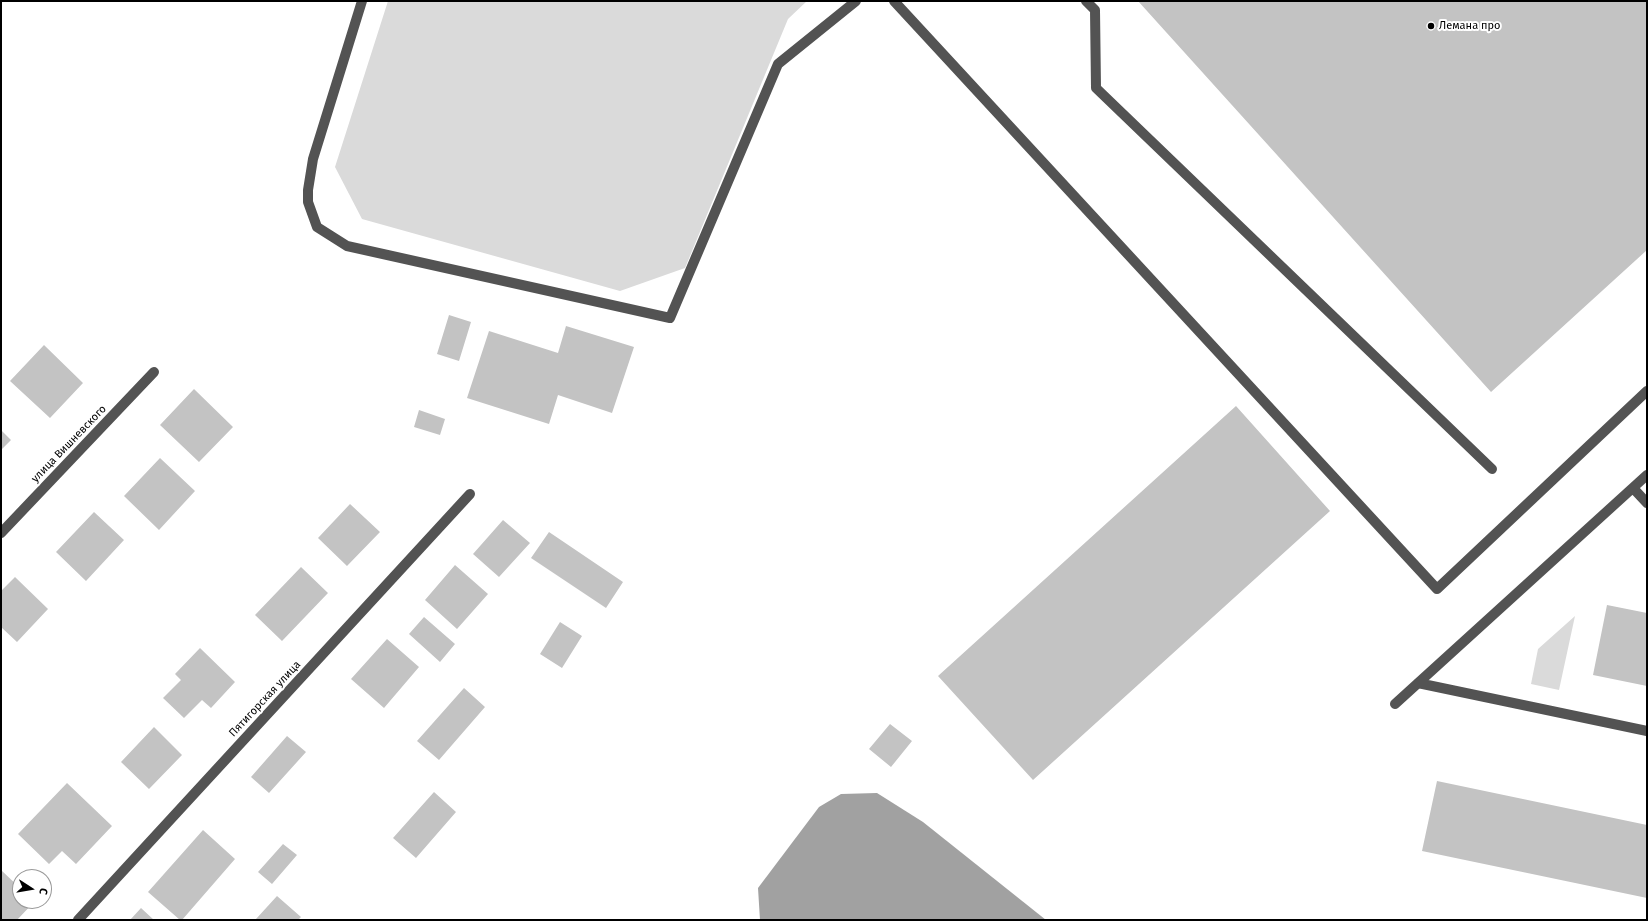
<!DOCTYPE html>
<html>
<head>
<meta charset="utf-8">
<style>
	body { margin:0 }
	#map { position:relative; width:1648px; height:921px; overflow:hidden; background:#fff; font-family:"Fira Sans",sans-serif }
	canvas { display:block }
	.frame { position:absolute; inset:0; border:2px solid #000; pointer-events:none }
	.north { position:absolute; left:12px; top:869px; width:40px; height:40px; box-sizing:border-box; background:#fff; border:1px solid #999; border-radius:50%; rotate:102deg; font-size:11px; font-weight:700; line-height:16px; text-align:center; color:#000 }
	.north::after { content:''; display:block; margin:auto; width:14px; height:18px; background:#000; clip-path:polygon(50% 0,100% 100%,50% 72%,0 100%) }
</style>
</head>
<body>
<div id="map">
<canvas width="1648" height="921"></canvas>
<div class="frame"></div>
<div class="north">С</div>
</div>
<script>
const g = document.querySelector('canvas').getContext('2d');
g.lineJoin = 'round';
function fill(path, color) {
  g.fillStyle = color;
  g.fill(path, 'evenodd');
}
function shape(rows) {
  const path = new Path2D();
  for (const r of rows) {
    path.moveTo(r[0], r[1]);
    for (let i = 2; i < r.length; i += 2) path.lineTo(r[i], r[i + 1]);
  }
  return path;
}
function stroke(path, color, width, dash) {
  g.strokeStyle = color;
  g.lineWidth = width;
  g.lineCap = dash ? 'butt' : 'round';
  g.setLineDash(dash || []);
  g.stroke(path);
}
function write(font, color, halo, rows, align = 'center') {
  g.font = font + ' "Fira Sans",sans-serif';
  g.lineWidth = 4;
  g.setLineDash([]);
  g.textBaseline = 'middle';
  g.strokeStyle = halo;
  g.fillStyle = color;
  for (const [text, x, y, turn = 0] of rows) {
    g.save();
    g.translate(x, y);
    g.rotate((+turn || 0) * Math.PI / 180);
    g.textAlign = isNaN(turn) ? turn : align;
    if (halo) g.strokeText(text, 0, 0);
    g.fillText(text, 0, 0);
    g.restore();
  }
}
const green = shape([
	[388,1,807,1,788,19,685,268,620,291,362,219,335,167],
	[1575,616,1559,690,1531,684,1538,649]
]);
const water = shape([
	[877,793,923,822,1046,920,760,920,758,888,819,807,841,794]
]);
const building = shape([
	[1138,1,1647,1,1647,250,1491,392],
	[449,315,471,322,459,361,437,354],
	[566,326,634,347,612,413,558,395,549,424,467,398,489,331,558,353],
	[44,345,83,383,50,418,10,381],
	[194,389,233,427,199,462,160,425],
	[1236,406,1330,511,1033,780,938,676],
	[419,410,445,419,440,435,414,427],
	[1,430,11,440,1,450],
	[160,458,195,491,159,530,124,496],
	[350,504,380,532,347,566,318,538],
	[94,512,124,540,86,581,56,552],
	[503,520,530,543,499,577,473,554],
	[549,532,623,582,606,608,531,558],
	[455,565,488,594,457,629,425,600],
	[301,567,328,593,282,641,255,615],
	[15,577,48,609,17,642,1,627,1,591],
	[1607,605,1647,613,1647,686,1593,675],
	[424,617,455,644,440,662,409,634],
	[560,622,582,636,562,668,540,654],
	[387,639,419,667,384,708,351,679],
	[200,648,235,682,211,708,202,700,184,718,163,698,181,680,175,674],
	[464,688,485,707,439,760,417,741],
	[890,724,912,741,891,767,869,749],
	[154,727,182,755,149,789,121,762],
	[287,736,306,752,269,793,251,777],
	[1437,781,1647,825,1647,898,1422,851],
	[67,783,112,826,76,864,62,851,49,864,18,834],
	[434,792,456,812,416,858,393,838],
	[203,830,235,859,182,920,180,920,148,892],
	[283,844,297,855,272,884,258,872],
	[1,870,20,888,20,901,35,901,17,920,1,920],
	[277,896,301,917,298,920,258,920,256,919],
	[141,908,154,920,130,920]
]);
const minor = shape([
	[362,1,313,159,308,190,308,202,317,227,347,246,670,318,778,64,856,1],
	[894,1,1437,589,1647,391],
	[1086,1,1095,10,1096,88,1492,469],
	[1633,488,1647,503],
	[1,533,154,372],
	[1418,683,1647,731],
	[1395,704,1647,475],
	[78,920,470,494]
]);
const markers = [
	[1431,26,4,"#000"]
];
const poiNames = [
	["Лемана про",1439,26]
];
const streetNames = [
	["улица Вишневского",69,444,-46],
	["Пятигорская улица",265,699,-47]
];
fill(green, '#dadada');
fill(water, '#a1a1a1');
fill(building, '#c3c3c3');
stroke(minor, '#535353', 10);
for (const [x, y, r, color] of markers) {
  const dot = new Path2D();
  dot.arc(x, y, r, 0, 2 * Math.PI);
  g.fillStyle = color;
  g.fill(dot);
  stroke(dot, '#fff', 1.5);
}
write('11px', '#000', '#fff', poiNames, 'left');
write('11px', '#000', '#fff', streetNames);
</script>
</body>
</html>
